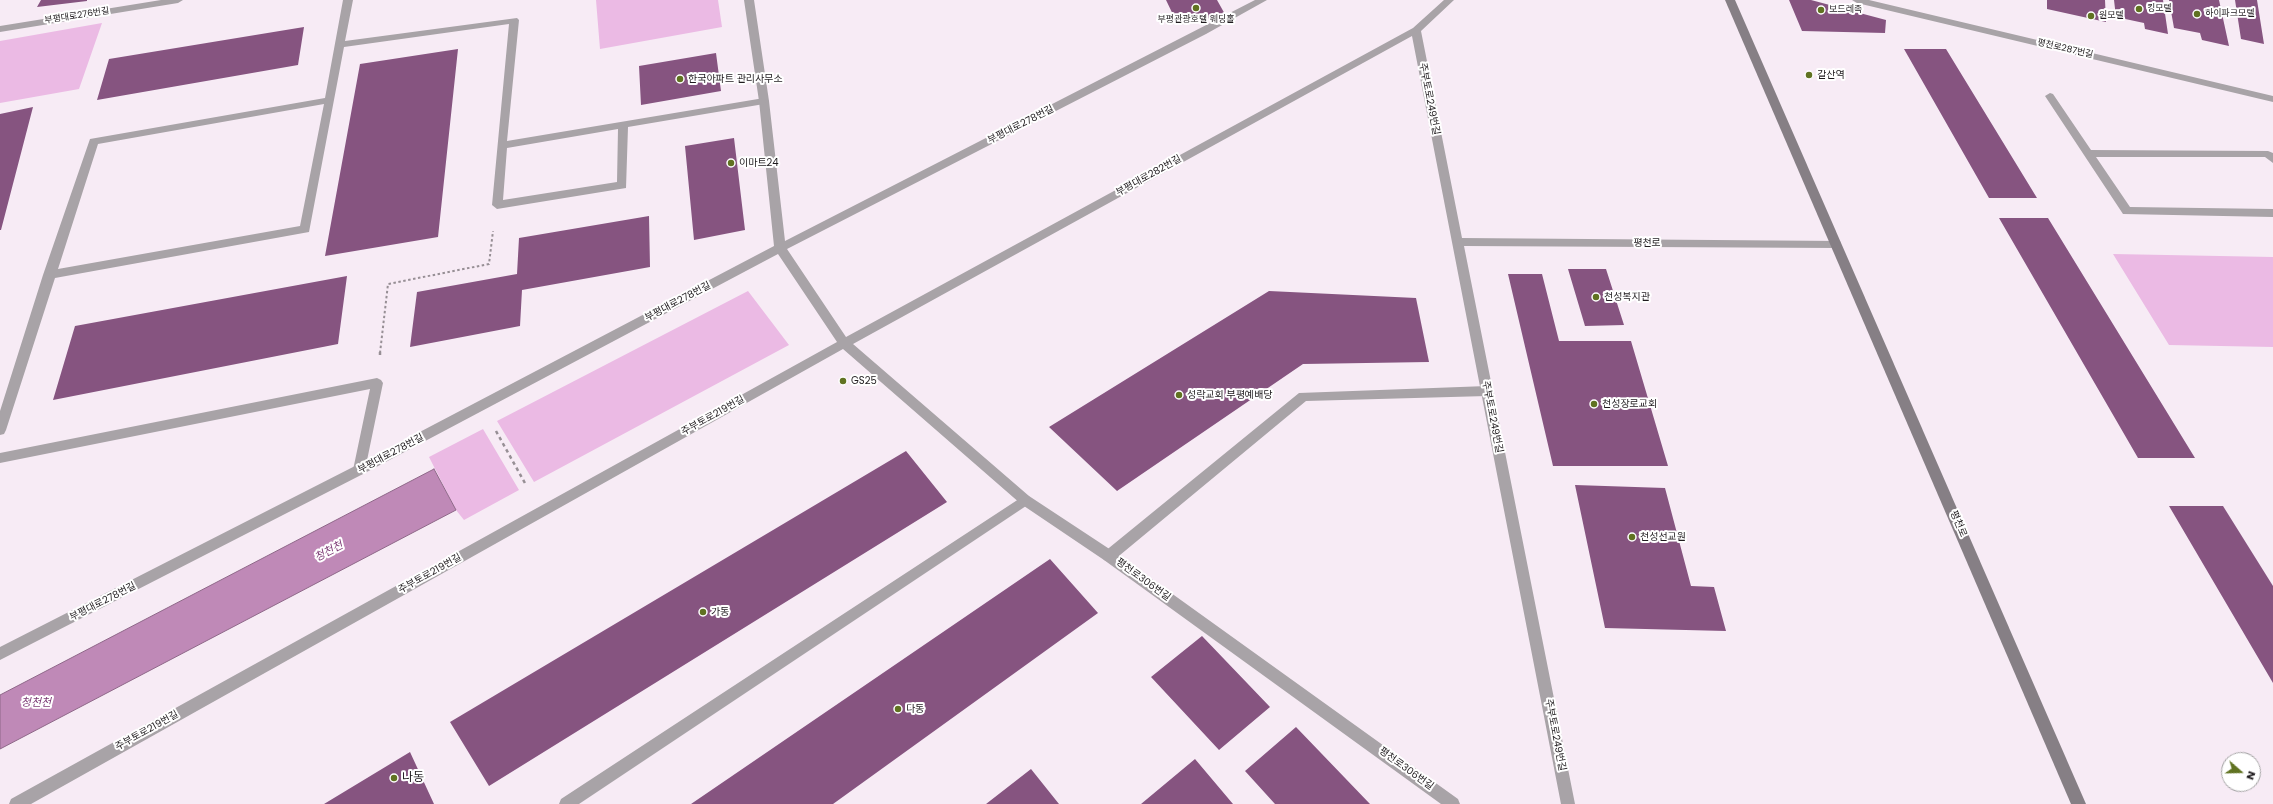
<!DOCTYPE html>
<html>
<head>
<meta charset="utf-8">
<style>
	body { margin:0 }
	#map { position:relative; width:2273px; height:804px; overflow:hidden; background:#f7ebf5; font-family:Poppins,sans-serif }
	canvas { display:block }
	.north { position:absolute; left:2221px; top:752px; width:40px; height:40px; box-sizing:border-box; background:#fff; border:1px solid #a5a4a5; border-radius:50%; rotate:110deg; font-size:11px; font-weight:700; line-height:16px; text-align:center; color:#1f1b1e }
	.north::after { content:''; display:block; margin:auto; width:14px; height:18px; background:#607221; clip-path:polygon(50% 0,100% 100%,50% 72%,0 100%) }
</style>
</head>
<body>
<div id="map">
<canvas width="2273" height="804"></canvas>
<div class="north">N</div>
</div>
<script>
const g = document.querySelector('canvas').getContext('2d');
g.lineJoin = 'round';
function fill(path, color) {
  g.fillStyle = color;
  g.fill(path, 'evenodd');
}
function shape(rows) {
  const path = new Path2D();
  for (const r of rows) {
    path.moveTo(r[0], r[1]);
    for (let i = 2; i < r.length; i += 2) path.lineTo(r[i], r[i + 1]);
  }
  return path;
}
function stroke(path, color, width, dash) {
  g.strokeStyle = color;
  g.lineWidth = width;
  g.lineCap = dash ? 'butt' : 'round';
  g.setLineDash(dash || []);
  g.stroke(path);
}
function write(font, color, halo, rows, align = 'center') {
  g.font = font + ' Poppins,"Noto Sans KR",sans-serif';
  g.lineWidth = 4;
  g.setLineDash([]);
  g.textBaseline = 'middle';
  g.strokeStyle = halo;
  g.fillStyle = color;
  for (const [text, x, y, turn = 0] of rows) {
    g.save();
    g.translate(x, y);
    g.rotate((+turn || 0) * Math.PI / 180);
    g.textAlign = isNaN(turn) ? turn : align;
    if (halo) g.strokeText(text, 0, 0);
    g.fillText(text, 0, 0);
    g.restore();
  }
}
const green = shape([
	[596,0,718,0,722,27,600,49],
	[102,23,79,89,0,103,0,41],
	[2113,254,2273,257,2273,347,2169,345],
	[748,291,789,345,534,482,497,421],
	[483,429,519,490,464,520,456,510,429,457]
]);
const water = shape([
	[434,469,456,510,0,749,0,695,434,469]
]);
const building = shape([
	[41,0,87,0,87,1,37,7],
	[1166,0,1217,0,1226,16,1178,25],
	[1789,0,1811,0,1886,20,1885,33,1802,31],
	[2047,0,2105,0,2106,22,2047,9],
	[2114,0,2163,0,2168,34,2145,29,2144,23,2116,17],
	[2169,0,2219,0,2229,46,2202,40,2200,33,2174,28],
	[2235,0,2257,0,2264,44,2241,39],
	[304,27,298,65,97,100,109,59],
	[458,49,438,237,325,256,360,64],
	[1904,49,1946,49,2037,198,1989,198],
	[716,53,721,91,641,105,639,66],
	[33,107,1,230,0,230,0,114],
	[734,138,745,230,694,240,685,146],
	[649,216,650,267,522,290,520,326,410,347,417,292,517,274,519,238],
	[1999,218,2048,218,2195,458,2138,458],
	[1568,269,1606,269,1624,325,1585,326],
	[1508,274,1542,274,1559,341,1631,341,1668,466,1553,466],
	[347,276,338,344,53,400,75,326],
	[1269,291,1416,298,1429,362,1303,364,1117,491,1049,427],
	[906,451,947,502,489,786,450,722],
	[1575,485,1665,488,1691,586,1714,587,1726,631,1605,628],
	[2169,506,2223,506,2273,586,2273,683],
	[1050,559,1098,613,833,804,691,804],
	[1202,636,1270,707,1219,750,1151,677],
	[1296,727,1370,804,1275,804,1245,771],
	[410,752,434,804,324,804],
	[1195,759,1233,804,1141,804],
	[1031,769,1059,804,986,804]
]);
const pathFar1 = shape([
	[380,353,388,284,489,264,493,231]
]);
const path = shape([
	[380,355,380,352],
	[496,431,526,485]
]);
const lane = shape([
	[161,0,183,0,178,3,0,32,0,26,161,0],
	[744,0,754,0,769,101,785,241,1255,0,1267,0,1206,34,787,249,846,337,1413,28,1444,0,1454,0,1421,31,1462,238,1840,241,1841,244,1840,247,1836,248,1464,246,1575,804,1561,804,1412,36,853,344,1029,496,1114,552,1458,799,1460,804,1441,804,1104,560,1021,504,843,349,31,804,9,804,11,799,837,342,778,254,363,474,0,660,0,647,355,466,774,246,759,101,744,0],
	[1852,0,1869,0,2273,96,2273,102,1857,3,1852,0]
]);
const street = shape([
	[343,0,353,0,345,41,517,18,519,20,507,141,764,98,769,101,764,104,628,127,626,188,497,209,492,205,509,24,344,47,309,232,55,278,6,430,4,434,0,435,0,411,43,275,90,139,325,98,343,0],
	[324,104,300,226,58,269,98,144,324,104],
	[618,129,617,182,503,200,507,148,618,129],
	[2050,93,2053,94,2091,150,2268,151,2273,153,2273,163,2265,157,2096,157,2130,207,2273,209,2273,217,2123,214,2045,96,2050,93],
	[377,378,381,380,383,383,365,470,363,474,359,475,355,474,353,470,370,389,0,463,0,453,377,378],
	[1487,386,1491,388,1493,391,1491,394,1487,396,1306,401,1114,560,1109,562,1104,560,1102,556,1104,552,1299,393,1487,386],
	[1025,495,1029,496,1031,500,1029,504,579,804,559,804,561,799,1025,495]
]);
const secondary = shape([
	[1725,0,1735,0,2086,804,2071,804,1725,0]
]);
const markers = [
	[1196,8,4,"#607221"],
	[2139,9,4,"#607221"],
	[1821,10,4,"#607221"],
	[2197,14,4,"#607221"],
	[2091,16,4,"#607221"],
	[1809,75,4,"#607221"],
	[680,79,4,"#607221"],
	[731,163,4,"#607221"],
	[1596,297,4,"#607221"],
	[843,381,4,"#607221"],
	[1179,395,4,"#607221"],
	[1594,404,4,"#607221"],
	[1632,537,4,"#607221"],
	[703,612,4,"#607221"],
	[898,709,4,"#607221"],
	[394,778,4,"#607221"]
];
const farPoinames = [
	["킹모텔",2147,9],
	["보드레족",1829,10],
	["하이파크모텔",2205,14],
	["원모텔",2099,16],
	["부평관광호텔 웨딩홀",1196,20,"center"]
];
const farStreetnames = [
	["부평대로276번길",77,16,-9],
	["평천로287번길",2065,49,13]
];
const poiNames = [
	["갈산역",1817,75],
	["한국아파트 관리사무소",688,79],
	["이마트24",739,163],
	["천성복지관",1604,297],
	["GS25",851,381],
	["성락교회 부평예배당",1187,395],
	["천성장로교회",1602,404],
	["천성선교원",1640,537],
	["가동",711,612],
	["다동",906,709]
];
const streetNames = [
	["주부토로249번길",1429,99,79],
	["부평대로278번길",1021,125,-27],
	["부평대로282번길",1149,176,-29],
	["평천로",1647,243],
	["부평대로278번길",678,302,-28],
	["주부토로219번길",713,416,-29],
	["주부토로249번길",1492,417,79],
	["부평대로278번길",391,454,-28],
	["평천로",1958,524,67],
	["주부토로219번길",430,574,-29],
	["평천로306번길",1143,580,36],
	["부평대로278번길",103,602,-27],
	["주부토로219번길",147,731,-29],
	["주부토로249번길",1555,735,79],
	["평천로306번길",1406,769,36]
];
const waterNames = [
	["청천천",329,552,-28],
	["청천천",36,703]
];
const nearPoinames = [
	["나동",402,778]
];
fill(green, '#ebbae4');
fill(water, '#bf89b7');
stroke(water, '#8f6889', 1);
fill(building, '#865480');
stroke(pathFar1, '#978f95', 2, [2.5, 2.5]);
stroke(path, '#978f95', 2.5, [3.5, 3.5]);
fill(lane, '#a8a3a7');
fill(street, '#a8a3a7');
fill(secondary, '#867f85');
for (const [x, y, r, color] of markers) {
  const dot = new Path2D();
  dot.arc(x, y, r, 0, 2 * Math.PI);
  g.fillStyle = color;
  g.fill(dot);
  stroke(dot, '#fff', 1.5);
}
write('9px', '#1f1b1e', '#fff', farPoinames, 'left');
write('9px', '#1f1b1e', '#fff', farStreetnames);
write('10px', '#1f1b1e', '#fff', poiNames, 'left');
write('10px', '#1f1b1e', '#fff', streetNames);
write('italic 11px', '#7d3b76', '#fff', waterNames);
write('12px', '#1f1b1e', '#fff', nearPoinames, 'left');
</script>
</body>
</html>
